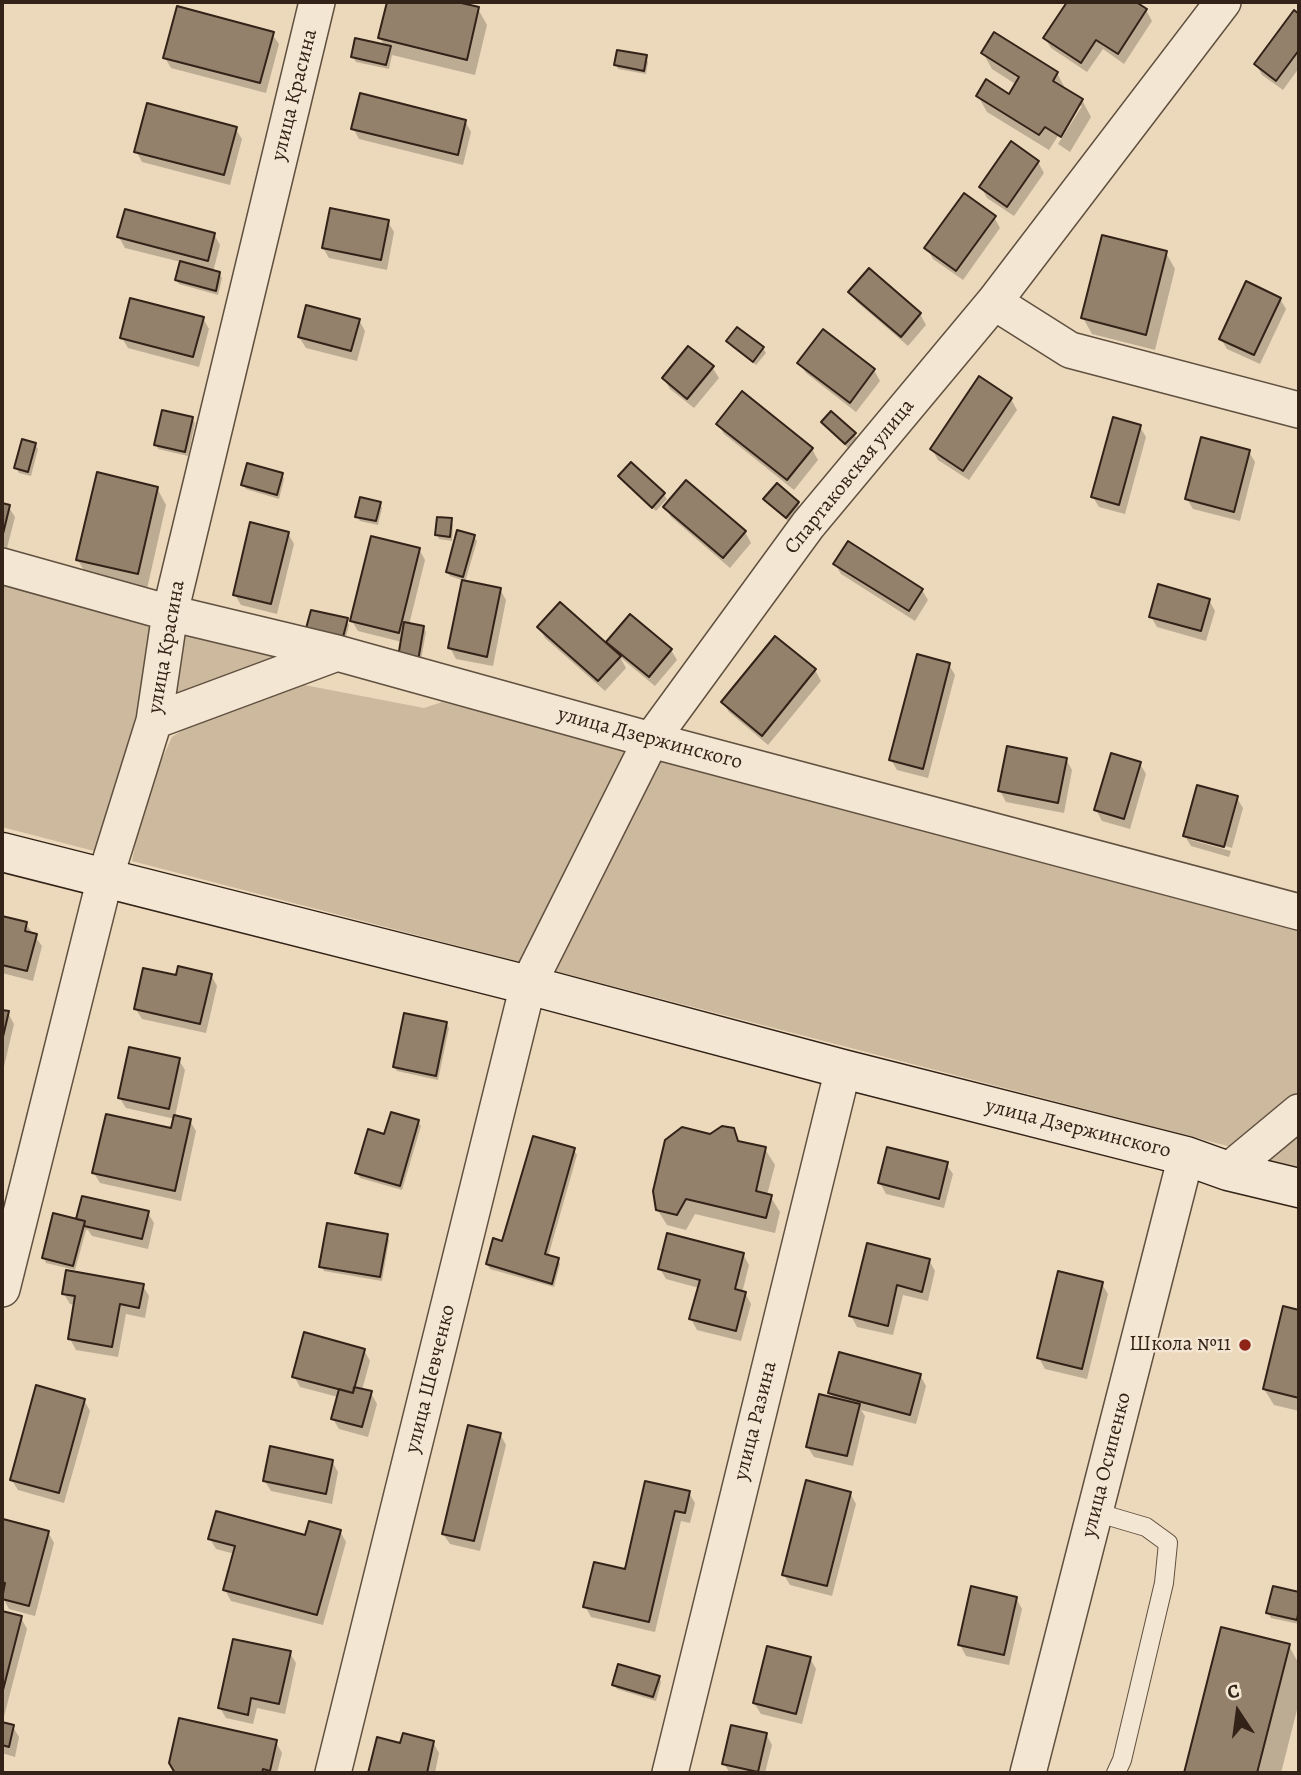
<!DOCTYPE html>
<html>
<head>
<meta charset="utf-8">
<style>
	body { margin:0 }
	#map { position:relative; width:1301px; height:1775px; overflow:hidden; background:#ecd8ba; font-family:Alegreya,serif }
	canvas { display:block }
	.frame { position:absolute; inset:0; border:4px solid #322217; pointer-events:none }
	.north { position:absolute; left:1203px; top:1677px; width:70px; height:70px; -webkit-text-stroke:5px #f3e6d2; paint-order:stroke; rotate:347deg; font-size:19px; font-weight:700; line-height:28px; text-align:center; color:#322217 }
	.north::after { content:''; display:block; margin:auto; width:24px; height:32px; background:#322217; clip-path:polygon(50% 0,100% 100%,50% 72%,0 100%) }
</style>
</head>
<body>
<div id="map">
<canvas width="1301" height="1775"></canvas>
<div class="frame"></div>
<div class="north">С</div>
</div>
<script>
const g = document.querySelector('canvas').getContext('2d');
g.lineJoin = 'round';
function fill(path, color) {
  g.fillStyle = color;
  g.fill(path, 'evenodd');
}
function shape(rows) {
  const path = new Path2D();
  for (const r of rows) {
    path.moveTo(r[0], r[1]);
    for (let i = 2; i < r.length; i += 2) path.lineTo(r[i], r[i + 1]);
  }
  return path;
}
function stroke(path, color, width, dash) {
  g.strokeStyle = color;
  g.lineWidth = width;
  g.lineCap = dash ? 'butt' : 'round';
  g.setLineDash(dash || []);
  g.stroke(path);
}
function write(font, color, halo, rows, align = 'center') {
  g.font = font + ' Alegreya,serif';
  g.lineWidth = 5;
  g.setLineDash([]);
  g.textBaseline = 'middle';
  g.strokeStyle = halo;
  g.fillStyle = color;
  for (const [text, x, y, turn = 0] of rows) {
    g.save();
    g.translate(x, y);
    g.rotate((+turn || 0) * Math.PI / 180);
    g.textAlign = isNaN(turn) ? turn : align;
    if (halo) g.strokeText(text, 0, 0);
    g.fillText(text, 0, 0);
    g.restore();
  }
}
const green = shape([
	[2,576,156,615,143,701,98,852,2,827],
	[185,619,308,652,169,697],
	[299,684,424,708,442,702,1299,918,1299,1092,1239,1149,132,861,144,798,172,737,218,707],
	[1299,1132,1299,1169,1266,1161]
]);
const shadow = shape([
	[389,2,450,2,478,9,487,25,475,75,392,55,389,69,356,62,353,57,385,47,380,38],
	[1069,2,1133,2,1146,10,1152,21,1124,64,1103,49,1087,72,1051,48,1045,38],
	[1294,13,1299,16,1299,68,1283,90,1262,75,1256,64],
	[272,34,279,44,266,93,171,68,165,58],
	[983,53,1057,73,1066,90,1082,100,1091,117,1070,152,1058,144,1082,106,1077,106,1049,150,987,112,978,96,1010,96,1017,85,992,69],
	[645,57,648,62,646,74,618,69,616,64],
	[465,121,471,132,463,165,359,139,353,128],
	[235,128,242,139,230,185,142,162,136,151],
	[1038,162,1044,173,1014,216,987,198,981,187],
	[994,217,1000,228,963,280,933,259,927,248],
	[388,222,394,232,387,270,329,258,323,248],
	[214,234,220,245,213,272,219,273,222,278,218,295,179,284,176,279,181,262,125,248,119,237],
	[1166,253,1175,269,1155,350,1092,334,1083,318],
	[850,292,920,314,926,325,908,346,857,302],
	[1280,299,1286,309,1260,364,1227,349,1221,339],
	[203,318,209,329,199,367,128,348,122,338],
	[359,320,365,331,357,361,306,348,299,337],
	[728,341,763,348,766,353,756,365,731,346],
	[799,363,874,370,880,381,856,412,806,373],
	[712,367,719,378,694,408,670,389,664,379],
	[742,393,812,449,818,460,794,490,724,434,718,424],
	[1011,399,1017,410,969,480,938,460,932,449],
	[192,418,195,423,188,456,158,449,156,444],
	[823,422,854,434,857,439,848,448,826,427],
	[1140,427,1146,437,1125,514,1099,507,1093,497],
	[35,445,38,449,31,476,19,473,16,468],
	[1249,452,1255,462,1240,521,1193,509,1187,499],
	[631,465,664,495,667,499,656,511,623,481,620,476],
	[282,475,284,479,279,499,246,489,243,485],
	[687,482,745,532,751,543,730,568,671,517,665,507],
	[777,486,798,504,801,508,789,522,768,504,765,499],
	[157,488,166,505,147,589,87,576,78,560],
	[380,504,382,508,378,525,360,521,357,517],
	[2,505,8,506,15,517,7,548,2,546],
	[451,520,453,525,452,541,439,539,437,535],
	[288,533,294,544,277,614,241,605,235,595],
	[474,537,477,541,465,582,500,589,506,600,493,666,456,659,450,648,464,581,450,576,447,572],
	[419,549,425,560,409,625,423,627,426,632,420,665,402,642,358,631,352,621],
	[835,564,922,590,928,600,915,621,841,574],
	[1209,600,1215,611,1206,641,1157,627,1151,617],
	[630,616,671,650,677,660,655,686,620,657,626,668,605,691,545,638,539,627,606,645],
	[346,620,349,625,344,645,310,637],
	[949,665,955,675,928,778,897,770,891,760],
	[815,670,821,681,768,745,729,712,723,702],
	[1066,759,1072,770,1064,813,1006,802,1000,791],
	[1140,764,1146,774,1130,829,1102,821,1096,810],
	[1237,798,1243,808,1232,848,1191,836,1191,840,1231,851,1229,857,1191,846,1185,836],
	[2,918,26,924,42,946,33,981,2,973],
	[211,975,217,986,206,1033,142,1019,135,1008,177,977],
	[2,1012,8,1013,14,1024,2,1075],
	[446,1023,449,1028,438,1080,397,1071,394,1067],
	[179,1060,185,1070,175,1117,190,1121,196,1131,181,1201,100,1183,94,1173,172,1130,175,1119,126,1108,119,1097],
	[418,1122,421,1126,402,1190,360,1178,357,1173,385,1136],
	[733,1130,740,1143,765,1149,775,1165,767,1195,770,1196,780,1212,775,1233,695,1214,686,1230,667,1225,657,1209,711,1136],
	[574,1150,577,1155,548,1257,558,1260,560,1264,554,1287,490,1269,487,1264],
	[946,1164,953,1174,944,1208,886,1194,880,1183],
	[148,1213,154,1223,148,1249,92,1236,88,1230,86,1230,75,1270,46,1263,44,1258,80,1222],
	[386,1235,389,1240,382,1281,324,1271,321,1266],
	[743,1254,749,1265,742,1293,745,1293,751,1304,741,1341,697,1330,691,1319,699,1288,666,1279,660,1269],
	[929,1260,935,1271,928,1301,903,1295,893,1335,857,1327,851,1316],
	[1102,1284,1108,1294,1087,1379,1045,1369,1039,1358],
	[143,1286,149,1296,145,1318,126,1314,118,1357,76,1350,70,1339,76,1305,70,1304,64,1294],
	[1284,1309,1299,1312,1299,1411,1274,1405,1264,1389],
	[364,1350,370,1361,362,1390,371,1393,377,1404,368,1437,339,1429,333,1419,338,1397,300,1387,294,1376],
	[920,1375,926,1386,916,1424,861,1410,865,1416,853,1466,814,1457,807,1446,834,1400,830,1392],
	[84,1400,90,1411,64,1503,18,1490,11,1479],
	[500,1434,506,1445,480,1551,450,1544,443,1534],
	[332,1461,338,1472,332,1504,271,1491,264,1480],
	[689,1493,695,1503,690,1523,681,1521,655,1632,591,1617,585,1606,626,1571],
	[850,1493,856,1504,832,1596,790,1585,784,1575],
	[4,1521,48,1532,54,1543,35,1616,9,1609,3,1598,4,1591,2,1591,2,1530],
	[340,1531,346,1542,323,1625,231,1601,225,1590,235,1554,216,1549,210,1539,307,1537],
	[1274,1589,1299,1594,1299,1624,1271,1618,1268,1613],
	[1016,1598,1022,1609,1009,1665,966,1656,960,1645],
	[2,1613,21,1618,27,1629,2,1724,13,1727,19,1737,15,1757,2,1753],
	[1222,1629,1289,1646,1299,1664,1299,1702,1281,1773,1186,1773],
	[290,1653,296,1663,285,1714,257,1708,253,1724,226,1718,220,1708],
	[810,1658,816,1669,802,1724,761,1714,754,1703],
	[659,1677,661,1682,656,1701,617,1689,614,1685],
	[766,1734,772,1745,765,1773,730,1773,724,1764],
	[378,1739,402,1745,433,1742,439,1753,435,1773,370,1773],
	[276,1742,282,1753,277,1773,177,1773,171,1762]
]);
const building = shape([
	[387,2,457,2,479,7,467,60,378,38,387,2],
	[1067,2,1136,2,1147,9,1118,54,1096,40,1081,63,1043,38,1067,2],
	[177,6,274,32,260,83,163,58,177,6],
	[1294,10,1299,14,1299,50,1276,81,1254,64,1294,10],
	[994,32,1058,72,1053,81,1083,99,1061,137,1045,127,1039,135,976,96,986,79,1009,94,1019,77,981,53,994,32],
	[355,38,391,46,386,65,351,57,355,38],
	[617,50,647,55,644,71,614,65,617,50],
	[360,93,466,120,458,155,351,129,360,93],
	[147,103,237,127,224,175,134,152,147,103],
	[1011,141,1039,161,1007,207,979,187,1011,141],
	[964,193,996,216,956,271,924,248,964,193],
	[330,208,389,220,381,260,322,248,330,208],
	[125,209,215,233,208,261,117,237,125,209],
	[1102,235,1167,251,1146,335,1081,318,1102,235],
	[180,261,220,272,216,291,175,280,180,261],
	[869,268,921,313,901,337,848,292,869,268],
	[1246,281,1281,298,1254,355,1219,339,1246,281],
	[130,298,204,317,193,357,120,338,130,298],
	[306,305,360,319,351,351,298,337,306,305],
	[737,327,764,347,753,362,726,341,737,327],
	[823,329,875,369,850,403,797,363,823,329],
	[688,346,714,366,687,399,662,378,688,346],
	[979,376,1012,398,963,471,930,449,979,376],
	[742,391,813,448,787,480,716,424,742,391],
	[162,410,193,417,185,452,154,445,162,410],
	[831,411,856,433,845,444,821,422,831,411],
	[1113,417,1141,425,1119,505,1091,497,1113,417],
	[1201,437,1250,450,1234,512,1185,499,1201,437],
	[22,439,36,443,28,472,14,468,22,439],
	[631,462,665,493,652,508,618,476,631,462],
	[247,463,283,473,277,495,241,485,247,463],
	[97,472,158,487,138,574,76,560,97,472],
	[686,480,746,531,723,558,663,507,686,480],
	[777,483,799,502,786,518,763,499,777,483],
	[360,497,381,502,376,521,355,517,360,497],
	[2,503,10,505,2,538,2,503],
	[437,517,452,518,450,537,435,535,437,517],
	[250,522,289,532,271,604,233,595,250,522],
	[457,530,475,535,463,577,446,572,457,530],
	[371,536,420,548,399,633,350,621,371,536],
	[848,541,923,589,909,611,833,564,848,541],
	[462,580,501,588,487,657,448,648,462,580],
	[1158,584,1210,599,1201,631,1149,617,1158,584],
	[560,602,621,656,598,681,537,627,560,602],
	[311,610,348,618,342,641,305,632,311,610],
	[630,614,672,649,649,677,606,642,630,614],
	[404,622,424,626,418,661,398,657,404,622],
	[775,636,816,669,762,736,721,702,775,636],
	[917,654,950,663,923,769,889,760,917,654],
	[1007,746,1067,758,1058,803,998,791,1007,746],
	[1111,753,1141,762,1124,819,1094,810,1111,753],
	[1197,785,1238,796,1224,847,1183,836,1197,785],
	[2,916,27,922,25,931,37,934,27,971,2,965,2,916],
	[178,966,212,974,200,1024,134,1009,143,968,176,975,178,966],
	[2,1010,9,1011,2,1041,2,1010],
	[404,1013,447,1022,436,1076,393,1067,404,1013],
	[129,1047,180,1058,169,1109,118,1098,129,1047],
	[391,1112,419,1120,400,1186,355,1173,368,1129,384,1134,391,1112],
	[106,1114,171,1128,174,1115,191,1119,175,1191,92,1173,106,1114],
	[722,1126,734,1128,738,1141,766,1147,756,1191,772,1195,766,1218,686,1199,677,1215,656,1210,653,1191,665,1140,682,1127,710,1134,722,1126],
	[533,1136,575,1148,545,1254,559,1258,552,1284,486,1264,493,1238,502,1241,533,1136],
	[887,1147,948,1162,939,1199,878,1183,887,1147],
	[82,1196,149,1211,142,1239,84,1226,85,1221,76,1219,82,1196],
	[53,1213,85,1221,73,1266,42,1258,53,1213],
	[327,1223,388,1234,380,1277,319,1267,327,1223],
	[667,1233,744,1253,735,1289,746,1292,736,1331,689,1319,700,1280,658,1269,667,1233],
	[867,1243,930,1259,922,1292,897,1285,888,1326,849,1316,867,1243],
	[66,1270,144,1284,139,1308,120,1304,112,1347,68,1339,75,1296,62,1294,66,1270],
	[1058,1271,1103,1282,1082,1369,1037,1358,1058,1271],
	[1283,1306,1299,1310,1299,1398,1263,1389,1283,1306],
	[304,1332,365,1349,353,1393,292,1377,304,1332],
	[839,1352,921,1374,910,1415,828,1393,839,1352],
	[36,1385,85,1399,59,1493,10,1480,36,1385],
	[354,1387,372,1391,362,1427,331,1419,339,1389,353,1393,354,1387],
	[819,1394,860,1404,847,1456,806,1447,819,1394],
	[468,1425,501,1433,474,1541,442,1534,468,1425],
	[270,1446,333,1460,326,1494,263,1481,270,1446],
	[806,1480,851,1492,827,1586,782,1575,806,1480],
	[645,1481,690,1491,685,1513,675,1511,649,1622,583,1607,594,1562,625,1569,645,1481],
	[216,1511,305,1535,309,1521,341,1530,317,1615,223,1590,235,1546,208,1539,216,1511],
	[3,1519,49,1531,29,1606,2,1599,5,1583,2,1582,3,1519],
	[971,1586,1017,1597,1004,1655,958,1645,971,1586],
	[1273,1586,1299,1592,1299,1609,1297,1620,1266,1613,1273,1586],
	[2,1611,22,1616,2,1694,2,1611],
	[1221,1627,1290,1644,1257,1773,1184,1773,1221,1627],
	[233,1639,291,1651,279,1704,251,1698,248,1715,218,1708,233,1639],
	[767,1646,811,1657,796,1714,753,1703,767,1646],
	[618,1664,660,1676,653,1697,612,1685,618,1664],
	[179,1718,277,1740,270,1771,263,1769,262,1773,175,1773,169,1763,179,1718],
	[2,1722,14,1725,9,1747,2,1745,2,1722],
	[731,1725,767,1733,758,1772,722,1764,731,1725],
	[403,1733,434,1741,427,1773,368,1773,377,1737,400,1743,403,1733]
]);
const lane = shape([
	[1095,1512,1146,1527,1168,1543,1164,1583,1122,1760,1116,1773]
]);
const street = shape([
	[994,302,1070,350,1299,410],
	[2,566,170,613,337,653,651,740,1299,912],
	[154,721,337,653],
	[1228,1171,1299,1112],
	[2,1289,105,878,154,721,170,613,317,2],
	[333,1773,528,985,651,740,808,525,994,302,1223,2],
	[670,1773,843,1069],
	[1028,1773,1186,1156]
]);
const secondary = shape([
	[2,852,528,985,843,1069,1186,1156,1228,1171,1299,1188]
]);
const markers = [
	[1245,1345,7,"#8f2418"]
];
const streetNames = [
	["улица Красина",295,95,-76],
	["Спартаковская улица",850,477,-51],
	["улица Красина",167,647,-80],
	["улица Дзержинского",650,739,15],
	["улица Дзержинского",1078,1129,14],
	["улица Шевченко",431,1379,-76],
	["улица Разина",756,1421,-76],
	["улица Осипенко",1107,1465,-76]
];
const poiNames = [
	["Школа №11",1231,1345]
];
fill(green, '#ccb99e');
fill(shadow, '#0003');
fill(building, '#93816c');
stroke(building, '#322217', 2);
stroke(lane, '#605040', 20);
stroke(street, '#605040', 38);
stroke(secondary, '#322217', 41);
stroke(lane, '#f3e6d2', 18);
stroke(street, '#f3e6d2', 35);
stroke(secondary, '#f3e6d2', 38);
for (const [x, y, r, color] of markers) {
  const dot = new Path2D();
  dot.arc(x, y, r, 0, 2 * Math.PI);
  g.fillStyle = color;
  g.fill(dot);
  stroke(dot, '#f3e6d2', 2.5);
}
write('21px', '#322217', '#f3e6d2', streetNames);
write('21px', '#322217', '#f3e6d2', poiNames, 'right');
</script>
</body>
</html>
